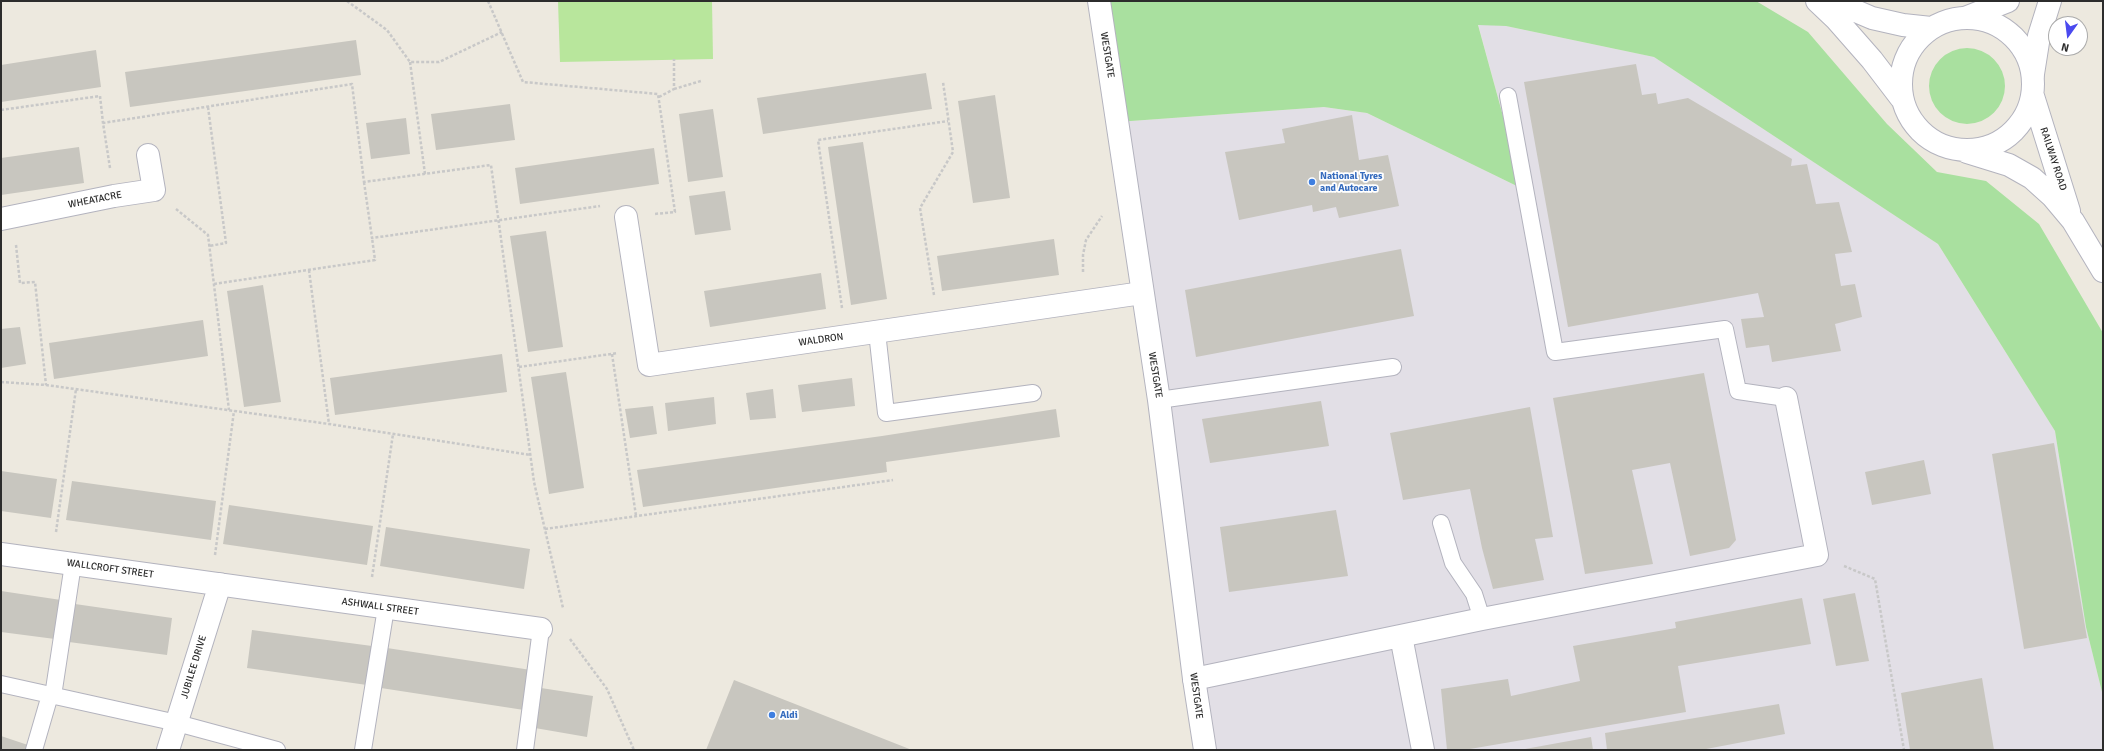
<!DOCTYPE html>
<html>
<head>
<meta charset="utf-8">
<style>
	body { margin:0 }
	#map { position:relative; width:2104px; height:751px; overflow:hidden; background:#ede9df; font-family:Signika,sans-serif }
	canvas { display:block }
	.frame { position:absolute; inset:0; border:2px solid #2c2c2c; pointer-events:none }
	.north { position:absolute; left:2048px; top:16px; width:40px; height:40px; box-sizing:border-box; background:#fff; border:1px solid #ababab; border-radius:50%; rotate:194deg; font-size:11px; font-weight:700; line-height:16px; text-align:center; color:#2c2c2c }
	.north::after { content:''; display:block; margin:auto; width:14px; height:18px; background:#4b4aef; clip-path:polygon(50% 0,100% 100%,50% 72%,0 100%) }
</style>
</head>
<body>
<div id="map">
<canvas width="2104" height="751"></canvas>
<div class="frame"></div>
<div class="north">N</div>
</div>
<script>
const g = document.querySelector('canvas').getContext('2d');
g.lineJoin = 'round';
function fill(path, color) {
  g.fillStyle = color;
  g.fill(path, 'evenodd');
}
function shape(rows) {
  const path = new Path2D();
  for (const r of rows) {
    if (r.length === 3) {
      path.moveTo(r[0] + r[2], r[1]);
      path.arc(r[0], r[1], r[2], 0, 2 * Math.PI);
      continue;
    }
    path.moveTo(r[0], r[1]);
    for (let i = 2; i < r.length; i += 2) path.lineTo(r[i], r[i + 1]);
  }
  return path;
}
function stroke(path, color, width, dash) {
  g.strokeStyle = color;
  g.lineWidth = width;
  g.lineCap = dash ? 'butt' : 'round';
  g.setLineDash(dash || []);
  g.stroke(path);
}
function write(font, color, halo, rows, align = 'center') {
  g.font = font + ' Signika,sans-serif';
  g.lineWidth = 3.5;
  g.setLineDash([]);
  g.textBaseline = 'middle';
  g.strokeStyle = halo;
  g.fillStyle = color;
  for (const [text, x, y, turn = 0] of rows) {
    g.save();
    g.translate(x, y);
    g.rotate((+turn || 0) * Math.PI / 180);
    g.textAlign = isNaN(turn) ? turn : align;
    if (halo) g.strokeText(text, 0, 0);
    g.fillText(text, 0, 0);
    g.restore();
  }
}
const industrial = shape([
	[1478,24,1506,26,1654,57,1938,244,2055,431,2086,627,2103,696,2103,750,1205,750,1117,122,1324,107,1367,113,1523,189]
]);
const green = shape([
	[1099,1,1756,1,1808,32,1887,124,1937,172,1986,181,2039,224,2103,333,2103,696,2086,627,2055,431,1938,244,1654,57,1506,26,1478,25,1523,189,1367,113,1324,107,1117,122],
	[1967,86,38]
]);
const pitch = shape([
	[558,1,712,1,713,59,560,62]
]);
const building = shape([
	[356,40,361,75,130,107,125,72],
	[96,50,101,87,1,102,1,65],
	[1636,64,1642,95,1656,93,1658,104,1688,98,1792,159,1791,166,1807,164,1816,204,1839,202,1852,252,1835,254,1841,286,1855,284,1862,317,1835,324,1841,351,1772,362,1769,345,1746,348,1741,319,1764,317,1758,293,1568,327,1524,82],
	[926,73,932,109,763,134,757,98],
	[995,95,1010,198,973,203,958,101],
	[510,104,515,140,436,150,431,114],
	[713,109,723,177,688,182,679,114],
	[1352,115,1359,160,1388,155,1399,206,1339,218,1336,207,1313,212,1312,205,1239,220,1225,152,1285,143,1282,129],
	[406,118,410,154,371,159,366,123],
	[863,142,887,299,851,305,828,147],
	[79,147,84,183,1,195,1,158],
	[654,148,659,184,520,204,515,168],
	[725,191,731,230,695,235,689,196],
	[546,231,563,347,528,352,510,236],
	[1054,239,1059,275,942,291,937,256],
	[1401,249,1414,316,1196,357,1185,290],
	[821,273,826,309,710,327,704,291],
	[263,285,281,402,244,407,227,291],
	[203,320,208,356,54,379,49,343],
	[20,327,26,364,1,368,1,329],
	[502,354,507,392,335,415,330,378],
	[566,372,584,488,549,494,531,377],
	[1704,373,1736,540,1729,548,1690,556,1670,463,1632,470,1653,564,1585,574,1553,398],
	[852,378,855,406,802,412,798,385],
	[773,389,776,418,750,420,746,393],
	[714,397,716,424,668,431,665,403],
	[1321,401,1329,446,1210,463,1202,419],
	[653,406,657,434,630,438,625,409],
	[1530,407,1553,537,1535,539,1544,580,1493,589,1482,548,1470,489,1403,500,1390,433],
	[1056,409,1060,437,886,462,887,472,643,507,637,470,882,436],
	[2054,443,2087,638,2024,649,1992,454],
	[1924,460,1931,494,1872,505,1865,472],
	[1,471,57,479,51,518,1,511],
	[72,481,216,501,211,540,66,520],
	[229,505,373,526,367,565,223,544],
	[1336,510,1348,576,1229,592,1220,527],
	[386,527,530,549,524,589,380,566],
	[1,591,61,600,55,639,1,632],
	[1855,593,1869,661,1836,666,1823,599],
	[1802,598,1811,644,1678,666,1686,712,1464,750,1447,750,1441,689,1508,679,1511,696,1580,681,1573,646,1676,628,1675,622],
	[75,604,172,618,167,655,69,642],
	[252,630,372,646,367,685,247,668],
	[387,648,531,670,524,710,381,688],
	[1982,678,1994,750,1910,750,1901,693],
	[734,680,912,750,706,750],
	[541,688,593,696,587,737,535,728],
	[1779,704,1785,734,1701,750,1607,750,1605,733],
	[1,736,28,745,27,750,1,750],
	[1591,737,1593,750,1525,750,1525,749]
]);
const path = shape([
	[347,1,387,30,410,62,439,62,502,32],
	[488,1,523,82,658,94,675,212,654,214],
	[410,62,425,174],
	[674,89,701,81],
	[659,97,674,89,674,59],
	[208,107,226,243,209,246],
	[1,110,100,96,103,123],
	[110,168,103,123,352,84,364,182,491,165,534,482,563,608],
	[364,182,372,238,600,206],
	[176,209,208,235,229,410],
	[16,245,20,283,35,282,46,385],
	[309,270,329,424],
	[1083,272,1083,255,1086,240,1102,216],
	[214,284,375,260,372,238],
	[934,295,920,208,953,152,943,82],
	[842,308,818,140,948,121],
	[612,354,636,516],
	[519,367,618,353],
	[1,382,46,385,329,424,531,455],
	[545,529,893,480],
	[56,532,76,389],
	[215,555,234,411],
	[1844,566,1875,579,1904,750],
	[372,577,393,434],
	[570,639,607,689,634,750]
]);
const lane = shape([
	[1508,96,1555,352,1725,329,1738,391,1786,398],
	[877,332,886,413,1033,393],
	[1159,400,1393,367],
	[1441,523,1453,563,1474,594,1482,619],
	[1,684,177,723,277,750],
	[53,696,73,564],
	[34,750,50,695],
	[363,750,386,608],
	[525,750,541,629]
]);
const street = shape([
	[1965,18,2008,1],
	[2033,74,2039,36,2050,1],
	[626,217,649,365,1142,293],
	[1,219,114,196,154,190,148,155],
	[1,554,541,629],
	[1401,636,1423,750],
	[1194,679,1482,619,1817,555,1786,398],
	[168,750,220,584]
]);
const secondary = shape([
	[1099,1,1159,400,1194,679,1205,750],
	[1817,1,1836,19,1872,60,1901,98],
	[1832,1,1872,18,1903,25,1931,28],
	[1967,84,66],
	[2033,96,2069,211],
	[1967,152,2009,165,2032,178,2052,196,2073,221,2103,271]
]);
const markers = [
	[1312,182,4,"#3f7fe0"],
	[772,715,4,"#3f7fe0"]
];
const streetNames = [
	["WESTGATE",1107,55,81],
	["RAILWAY ROAD",2053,159,72],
	["WHEATACRE",95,200,-11],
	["WALDRON",821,340,-8],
	["WESTGATE",1155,375,81],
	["WALLCROFT STREET",110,569,8],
	["ASHWALL STREET",380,607,8],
	["JUBILEE DRIVE",194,667,-73],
	["WESTGATE",1196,696,82]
];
const shopNames = [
	["National Tyres",1320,176],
	["and Autocare",1320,188],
	["Aldi",780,715]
];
fill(industrial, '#e2dfe6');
fill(green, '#a9e09f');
fill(pitch, '#b8e69c');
fill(building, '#c8c6bf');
stroke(lane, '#b3b3be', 18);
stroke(street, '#b3b3be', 24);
stroke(secondary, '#b3b3be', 24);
stroke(path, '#c8c8c8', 2.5, [3, 2]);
stroke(lane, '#fff', 16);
stroke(street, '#fff', 22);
stroke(secondary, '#fff', 22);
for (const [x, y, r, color] of markers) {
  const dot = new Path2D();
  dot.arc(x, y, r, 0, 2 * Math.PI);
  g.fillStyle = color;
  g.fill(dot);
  stroke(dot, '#fff', 1.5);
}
write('10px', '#2c2c2c', '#fff', streetNames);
write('bold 10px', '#366cbe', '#fff', shopNames, 'left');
</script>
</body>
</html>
